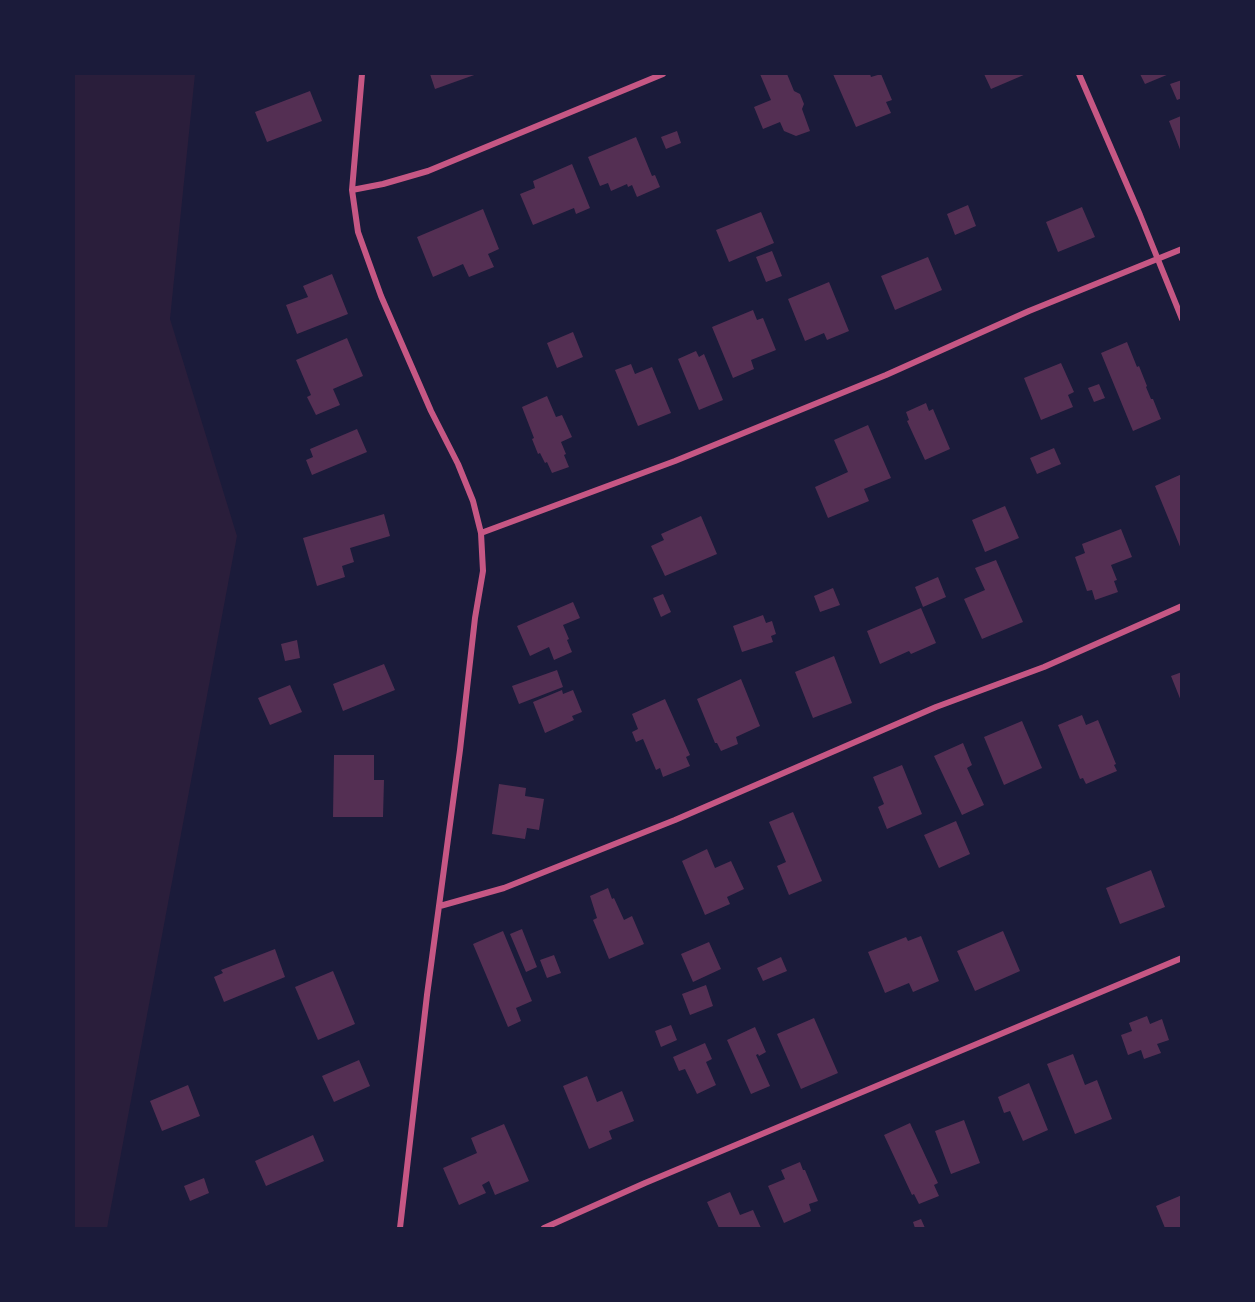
<!DOCTYPE html>
<html>
<head>
<meta charset="utf-8">
<style>
	body { margin:0 }
	#map { position:relative; width:1255px; height:1302px; overflow:hidden; background:#1b1b3a; font-family:"Exo 2",sans-serif }
	canvas { display:block }
	.frame { position:absolute; inset:0; border:75px solid #1b1b3a; pointer-events:none }
</style>
</head>
<body>
<div id="map">
<canvas width="1255" height="1302"></canvas>
<div class="frame"></div>
</div>
<script>
const g = document.querySelector('canvas').getContext('2d');
g.lineJoin = 'round';
function fill(path, color) {
  g.fillStyle = color;
  g.fill(path, 'evenodd');
}
function shape(rows) {
  const path = new Path2D();
  for (const r of rows) {
    path.moveTo(r[0], r[1]);
    for (let i = 2; i < r.length; i += 2) path.lineTo(r[i], r[i + 1]);
  }
  return path;
}
function stroke(path, color, width, dash) {
  g.strokeStyle = color;
  g.lineWidth = width;
  g.lineCap = dash ? 'butt' : 'round';
  g.setLineDash(dash || []);
  g.stroke(path);
}
const green = shape([
	[74,74,195,74,170,319,237,536,107,1228,74,1228]
]);
const building = shape([
	[430,74,477,74,435,89],
	[760,74,787,74,794,91,800,94,804,104,802,109,810,131,796,136,784,131,780,122,763,129,754,107,771,100],
	[833,74,870,74,871,77,881,74,892,100,886,102,891,113,856,127],
	[984,74,1026,74,991,89],
	[1140,74,1169,74,1145,84],
	[1182,80,1182,98,1177,100,1170,84],
	[310,91,322,121,267,142,255,112],
	[1181,116,1181,152,1169,121],
	[677,131,681,143,666,149,661,137],
	[636,137,652,176,655,175,660,187,637,197,632,185,628,187,627,184,611,191,608,183,600,186,588,157],
	[572,164,590,208,576,214,574,208,533,225,520,194,535,188,533,181],
	[968,205,976,226,955,235,947,214],
	[1082,207,1095,237,1058,252,1046,222],
	[483,209,499,249,488,254,494,267,469,277,463,264,433,277,417,237],
	[761,212,774,243,729,262,716,230],
	[772,251,782,276,766,282,756,257],
	[928,257,942,290,895,310,881,276],
	[332,274,348,314,297,334,286,305,308,297,303,286],
	[829,282,849,331,827,340,824,333,805,341,788,299],
	[753,310,757,320,763,318,776,350,751,360,754,369,733,378,712,327],
	[573,332,583,357,557,368,547,343],
	[347,338,363,376,333,389,340,405,316,415,307,397,311,395,296,360],
	[1127,342,1137,367,1139,366,1147,386,1146,387,1151,399,1153,399,1161,419,1133,431,1101,353],
	[696,351,699,357,704,354,723,400,699,410,678,359],
	[1061,363,1074,392,1068,395,1073,407,1041,420,1024,378],
	[631,364,635,374,652,367,671,413,638,426,615,370],
	[1099,384,1105,398,1094,402,1088,388],
	[547,396,556,417,562,415,572,437,561,442,566,454,564,455,569,467,552,473,547,462,545,463,540,453,538,454,532,439,534,438,522,407],
	[926,403,929,411,933,409,950,449,925,460,907,421,909,420,906,412],
	[868,425,891,478,864,489,869,501,828,518,815,487,848,472,834,440],
	[357,429,367,452,312,475,306,460,313,457,310,449],
	[1054,448,1061,464,1037,474,1030,458],
	[1182,474,1182,549,1181,549,1155,486],
	[1005,506,1019,538,985,552,972,520],
	[384,514,390,536,350,548,354,562,342,566,345,577,317,586,303,538],
	[701,516,717,554,665,576,651,546,664,540,661,534],
	[1121,529,1132,557,1111,565,1117,580,1114,581,1118,592,1095,600,1092,590,1087,591,1075,557,1085,553,1082,544],
	[996,560,1023,622,982,639,964,599,985,590,975,568],
	[938,577,946,597,923,607,915,587],
	[833,588,840,605,820,612,814,596],
	[663,594,671,612,661,617,653,598],
	[573,602,580,618,563,625,569,639,567,640,572,652,554,660,549,647,530,656,517,626],
	[921,608,936,643,911,654,909,651,880,664,867,631],
	[763,615,766,623,772,621,776,634,771,636,773,642,742,652,733,626],
	[297,640,300,658,285,661,281,644],
	[834,656,852,703,813,718,795,672],
	[384,664,395,690,343,711,333,684],
	[557,670,563,687,519,704,512,686],
	[1182,672,1182,701,1181,701,1171,676],
	[741,679,760,726,736,737,738,744,721,751,717,743,715,743,697,699],
	[290,685,302,712,270,725,258,698],
	[562,690,563,694,573,690,582,712,572,716,574,720,545,733,533,702],
	[665,699,690,755,686,757,690,766,663,777,660,768,656,770,643,739,636,742,632,732,638,729,632,714],
	[1082,715,1086,725,1098,720,1116,764,1114,765,1117,771,1086,784,1083,778,1080,779,1058,725],
	[1022,721,1042,768,1004,785,984,737],
	[963,743,972,765,967,768,984,805,962,815,934,756],
	[334,755,374,755,374,780,384,780,383,817,333,817],
	[902,765,922,814,887,829,878,807,884,804,873,777],
	[499,784,526,788,525,796,544,799,539,830,527,828,525,839,492,834],
	[793,812,822,881,789,895,777,866,786,862,769,822],
	[956,821,970,854,939,868,924,835],
	[707,849,715,868,731,861,744,889,727,897,730,904,705,915,682,861],
	[1151,870,1165,907,1120,924,1106,888],
	[608,888,612,899,614,898,624,920,632,916,644,944,609,959,593,920,597,918,590,896],
	[522,929,537,967,526,972,510,934],
	[503,931,532,1001,516,1008,521,1021,508,1027,473,944],
	[1003,931,1020,971,975,991,957,951],
	[921,936,939,981,913,992,909,983,885,993,868,952,906,937,908,941],
	[709,942,721,969,693,982,681,954],
	[275,949,285,977,224,1002,214,977,223,973,221,970],
	[554,955,561,973,547,978,540,960],
	[781,957,787,971,763,981,757,968],
	[333,971,355,1024,318,1040,295,987],
	[706,985,713,1006,690,1015,682,994],
	[1147,1016,1150,1024,1162,1019,1169,1040,1157,1044,1161,1053,1144,1059,1141,1050,1128,1055,1121,1035,1132,1031,1129,1023],
	[814,1018,838,1073,801,1089,777,1034],
	[671,1025,677,1040,661,1047,655,1031],
	[755,1027,766,1052,759,1056,758,1054,756,1055,770,1086,751,1094,727,1040],
	[705,1043,712,1059,706,1062,716,1085,697,1094,685,1069,679,1071,673,1057],
	[1073,1054,1085,1085,1097,1080,1112,1119,1075,1134,1047,1064],
	[359,1060,370,1086,334,1102,322,1076],
	[587,1076,597,1102,622,1091,634,1121,609,1131,612,1139,589,1149,563,1086],
	[1029,1083,1048,1130,1023,1141,1010,1111,1004,1113,998,1097],
	[188,1085,200,1116,162,1131,150,1101],
	[964,1120,980,1163,951,1174,935,1131],
	[910,1123,938,1183,934,1185,939,1196,919,1204,914,1194,912,1195,884,1135],
	[504,1124,529,1181,495,1195,489,1181,482,1185,486,1193,459,1205,443,1168,477,1153,471,1138],
	[313,1135,324,1161,266,1186,255,1161],
	[800,1162,803,1170,805,1170,818,1201,809,1204,811,1211,784,1223,768,1186,785,1179,781,1170],
	[204,1178,209,1193,190,1201,184,1186],
	[730,1192,740,1215,753,1210,761,1228,719,1228,707,1202],
	[1182,1195,1182,1228,1165,1228,1156,1206],
	[921,1219,925,1228,915,1228,913,1222]
]);
const minor = shape([
	[362,74,352,190,358,232,381,296,431,411,458,464,473,501,481,533,483,571,475,618,460,750,427,995,400,1228],
	[1079,74,1140,215,1182,319],
	[352,190,383,184,428,171,663,74],
	[481,533,675,461,886,375,1029,311,1182,249],
	[440,906,504,888,675,820,936,707,1044,667,1182,606],
	[544,1228,645,1183,1182,958]
]);
fill(green, '#2a1e3b');
fill(building, '#542f53');
stroke(minor, '#c65784', 6);
</script>
</body>
</html>
